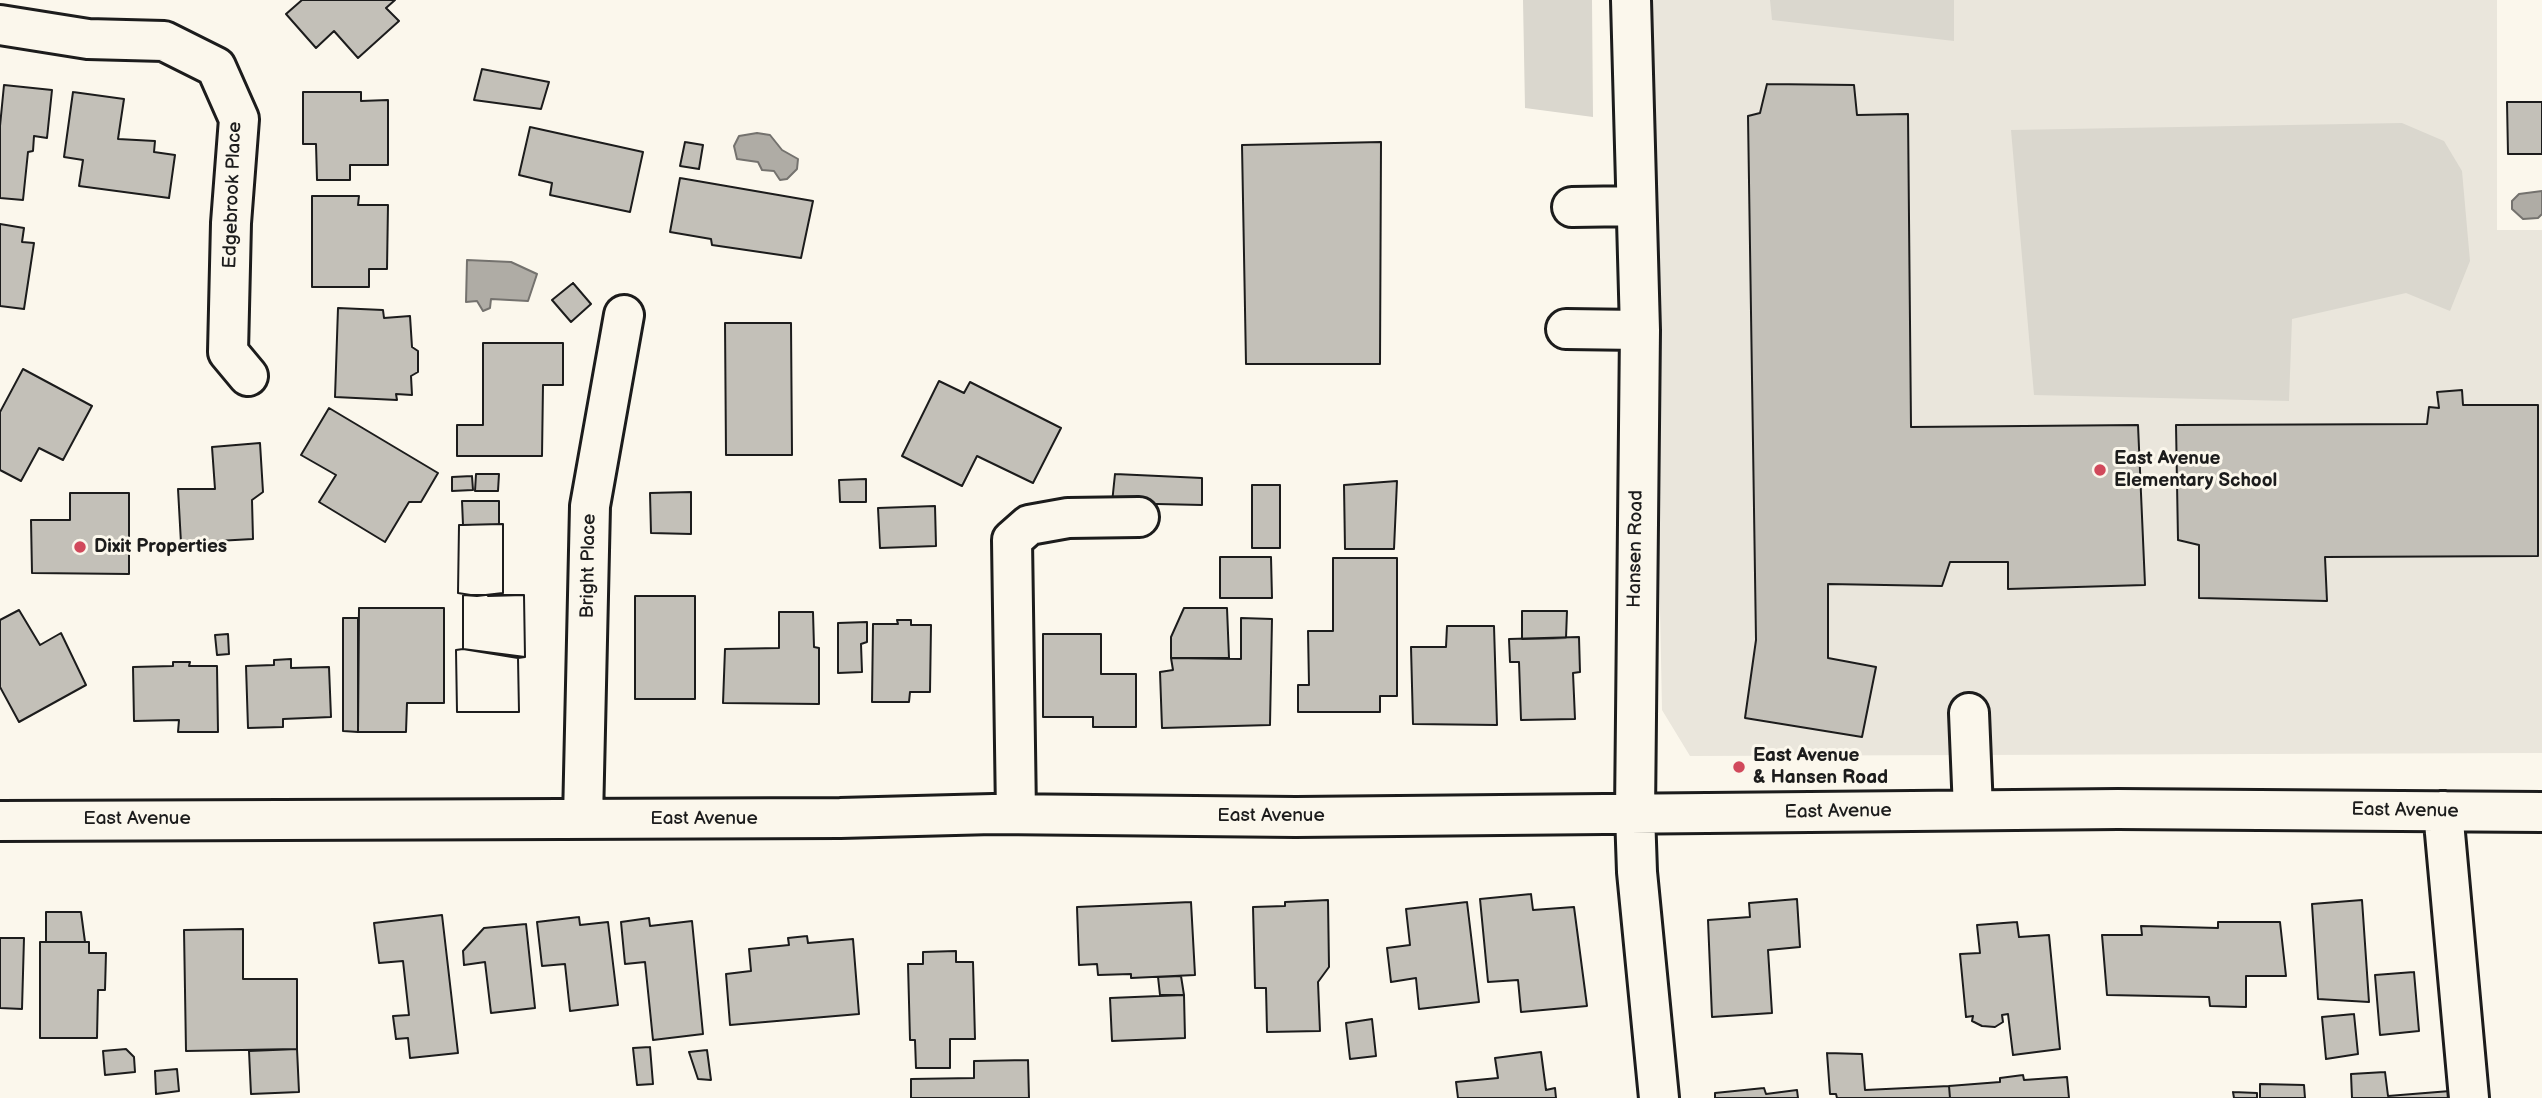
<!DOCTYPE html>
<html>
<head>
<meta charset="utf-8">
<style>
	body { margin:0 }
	canvas { display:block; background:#fbf7ec }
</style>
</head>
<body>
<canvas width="2542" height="1098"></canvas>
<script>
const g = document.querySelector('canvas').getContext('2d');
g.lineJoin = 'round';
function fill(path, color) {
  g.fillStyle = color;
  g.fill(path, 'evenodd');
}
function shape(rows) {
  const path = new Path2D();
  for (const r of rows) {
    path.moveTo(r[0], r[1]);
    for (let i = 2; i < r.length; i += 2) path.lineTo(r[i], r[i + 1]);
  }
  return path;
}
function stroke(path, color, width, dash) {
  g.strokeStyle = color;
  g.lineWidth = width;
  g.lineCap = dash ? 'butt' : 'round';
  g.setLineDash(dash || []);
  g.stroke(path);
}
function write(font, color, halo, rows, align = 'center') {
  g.font = font + ' "Balsamiq Sans",sans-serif';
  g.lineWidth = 6;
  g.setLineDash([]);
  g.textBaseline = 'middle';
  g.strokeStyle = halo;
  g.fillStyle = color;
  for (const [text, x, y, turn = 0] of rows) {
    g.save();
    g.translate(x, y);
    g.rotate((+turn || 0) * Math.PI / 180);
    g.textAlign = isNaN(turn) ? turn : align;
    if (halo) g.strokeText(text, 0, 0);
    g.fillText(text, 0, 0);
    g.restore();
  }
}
const built = shape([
	[1648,0,2497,0,2497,230,2542,230,2542,753,1690,756,1662,710]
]);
const green = shape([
	[1523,0,1592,0,1593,117,1525,108],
	[1770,0,1954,0,1954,41,1772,20],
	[2402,123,2444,141,2462,171,2470,261,2450,311,2406,293,2292,319,2289,401,2034,395,2011,130]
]);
const water = shape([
	[757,133,770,135,782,150,798,159,797,169,787,179,780,180,774,171,762,170,758,162,737,159,734,146,739,136,757,133],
	[2542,191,2542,214,2538,218,2523,219,2512,209,2512,201,2519,194,2542,191],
	[467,260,511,262,537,274,528,301,491,299,490,308,483,311,477,301,466,302,467,260]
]);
const building = shape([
	[302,0,395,0,386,8,399,21,358,58,334,31,316,48,286,14,302,0],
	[482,69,549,82,541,109,474,100,482,69],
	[1767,84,1854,85,1857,115,1908,114,1911,427,2138,425,2145,585,2008,589,2008,562,1950,562,1942,586,1828,584,1828,658,1876,667,1862,737,1745,718,1756,640,1748,116,1760,113,1767,84],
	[4,85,52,90,47,138,34,136,33,151,28,152,23,200,0,198,0,126,4,85],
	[73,92,124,99,118,139,155,141,154,152,175,155,169,198,79,186,83,160,64,157,73,92],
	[303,92,361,92,361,101,388,100,388,165,350,165,350,180,317,180,316,144,303,144,303,92],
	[2507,102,2542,102,2542,154,2508,154,2507,102],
	[530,127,643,152,630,212,550,195,552,183,519,175,530,127],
	[685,142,703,145,699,169,680,166,685,142],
	[1381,142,1380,364,1246,364,1242,145,1381,142],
	[680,178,813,201,801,258,712,245,711,239,670,232,680,178],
	[312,196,359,196,358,205,388,205,387,269,369,269,369,287,312,287,312,196],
	[0,224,24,228,22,242,34,243,24,309,0,306,0,224],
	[573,283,591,304,571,322,552,300,573,283],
	[338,308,383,310,384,318,410,316,412,347,418,351,418,372,411,376,412,395,396,394,397,400,335,397,338,308],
	[725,323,791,323,792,455,726,455,725,323],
	[483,343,563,343,563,385,543,385,542,456,457,456,457,425,483,425,483,343],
	[23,369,92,406,63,460,39,448,21,481,0,470,0,412,23,369],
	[939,381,964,393,970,382,1061,428,1033,483,977,456,962,486,902,456,939,381],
	[2462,390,2463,405,2538,405,2538,556,2325,557,2327,601,2199,598,2199,545,2178,540,2176,425,2427,424,2429,407,2439,408,2437,392,2462,390],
	[329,408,438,473,421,502,409,502,385,542,319,502,336,475,301,455,329,408],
	[260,443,263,492,252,500,253,539,181,543,178,489,215,489,212,447,260,443],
	[476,474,499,474,498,491,475,491,476,474],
	[1115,474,1202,478,1202,505,1112,503,1115,474],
	[472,476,473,490,452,491,452,477,472,476],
	[866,479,866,502,840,502,839,480,866,479],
	[1397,481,1394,549,1345,549,1344,485,1397,481],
	[1252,485,1280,485,1280,548,1252,548,1252,485],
	[691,492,691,534,651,533,650,493,691,492],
	[70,493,129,493,129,574,32,573,31,520,70,520,70,493],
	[462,501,499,501,499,524,463,525,462,501],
	[935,506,936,546,880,548,878,508,935,506],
	[503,524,503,593,488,596,524,595,525,657,518,658,519,712,457,712,456,650,463,649,463,595,477,596,458,593,459,525,503,524],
	[503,524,503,593,477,596,458,593,459,525,503,524],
	[1220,557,1271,557,1272,598,1220,598,1220,557],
	[1333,558,1397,558,1397,696,1380,696,1380,712,1298,712,1298,685,1309,685,1308,631,1333,631,1333,558],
	[463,595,524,595,525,657,463,649,463,595],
	[635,596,695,596,695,699,635,699,635,596],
	[359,608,444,608,444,703,407,703,406,732,358,732,359,608],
	[1184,608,1227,608,1229,658,1171,658,1171,637,1184,608],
	[19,610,40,645,61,633,86,685,19,722,0,687,0,620,19,610],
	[1522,611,1567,611,1566,638,1522,639,1522,611],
	[779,612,813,612,814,647,819,648,819,704,723,703,725,649,779,648,779,612],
	[343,618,358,618,358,732,343,731,343,618],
	[1241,618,1272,619,1270,725,1162,728,1160,672,1173,670,1171,658,1241,659,1241,618],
	[897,620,911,620,911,625,931,625,930,692,910,692,909,702,872,702,873,624,898,624,897,620],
	[867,622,867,642,861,644,862,672,838,673,838,623,867,622],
	[1447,626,1494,626,1497,725,1413,724,1411,647,1446,647,1447,626],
	[228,634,229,654,217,655,215,635,228,634],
	[1043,634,1101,634,1101,674,1136,674,1136,727,1093,727,1093,717,1043,717,1043,634],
	[1579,637,1580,672,1573,673,1575,719,1521,720,1519,662,1510,662,1509,639,1579,637],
	[463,649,518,658,519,712,457,712,456,650,463,649],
	[291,659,291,668,329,667,331,717,283,719,283,727,248,728,246,666,274,665,274,660,291,659],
	[173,662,190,662,189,666,217,666,218,732,178,732,179,720,134,721,133,667,173,666,173,662],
	[1531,894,1533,910,1574,907,1587,1006,1521,1012,1518,980,1488,982,1480,899,1531,894],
	[1797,899,1800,947,1768,950,1772,1013,1712,1017,1708,920,1750,917,1749,903,1797,899],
	[1328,900,1329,967,1318,982,1320,1031,1267,1032,1266,988,1255,988,1253,907,1285,906,1285,902,1328,900],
	[2362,900,2369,1002,2318,999,2312,904,2362,900],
	[1191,902,1195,975,1131,978,1131,974,1098,975,1097,964,1079,965,1077,907,1191,902],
	[1467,902,1479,1002,1419,1009,1416,978,1391,982,1387,948,1410,945,1406,909,1467,902],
	[46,912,81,912,85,942,46,942,46,912],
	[442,915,458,1053,410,1058,408,1038,396,1039,393,1016,409,1015,403,961,379,963,374,923,442,915],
	[579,917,580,925,608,922,618,1005,570,1011,565,964,542,966,537,922,579,917],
	[649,918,650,926,692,921,703,1034,653,1040,645,962,625,964,621,922,649,918],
	[2017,922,2019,937,2049,935,2060,1049,2013,1055,2008,1014,2002,1015,2003,1022,1995,1027,1982,1026,1972,1021,1973,1016,1966,1017,1960,954,1980,953,1977,925,2017,922],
	[2218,922,2280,922,2286,976,2246,976,2246,1007,2210,1006,2209,997,2107,995,2102,935,2142,935,2141,926,2218,928,2218,922],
	[526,924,535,1008,491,1013,485,962,464,965,463,951,484,928,526,924],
	[243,929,243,979,297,979,297,1049,186,1051,184,930,243,929],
	[807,936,808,943,853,939,859,1014,730,1025,726,974,751,971,749,949,789,945,788,938,807,936],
	[0,938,24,938,22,1009,0,1008,0,938],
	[40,942,89,942,89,953,106,953,105,990,98,990,97,1038,40,1038,40,942],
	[956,951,956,962,973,962,975,1039,950,1039,950,1068,916,1068,915,1040,910,1040,908,964,923,964,923,952,956,951],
	[2414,972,2419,1031,2380,1035,2375,975,2414,972],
	[1181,976,1184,995,1160,995,1158,977,1181,976],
	[1184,995,1185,1038,1112,1041,1110,998,1184,995],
	[2354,1014,2358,1054,2326,1059,2322,1017,2354,1014],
	[1372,1019,1376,1056,1350,1059,1346,1023,1372,1019],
	[650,1047,653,1084,637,1085,633,1048,650,1047],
	[126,1049,134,1057,135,1072,105,1075,103,1051,126,1049],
	[297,1049,299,1092,251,1094,249,1051,297,1049],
	[707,1050,711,1080,698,1079,689,1052,707,1050],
	[1541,1052,1546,1090,1555,1088,1556,1098,1458,1098,1456,1082,1498,1078,1495,1058,1541,1052],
	[1827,1053,1862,1054,1865,1090,1949,1086,1950,1098,1837,1098,1836,1094,1830,1094,1827,1053],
	[1028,1060,1029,1098,911,1098,911,1079,974,1078,974,1061,1028,1060],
	[177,1069,179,1091,156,1094,155,1071,177,1069],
	[2385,1072,2388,1096,2450,1091,2450,1098,2352,1098,2351,1074,2385,1072],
	[2023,1075,2024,1080,2067,1077,2069,1098,1950,1098,1949,1086,2000,1082,2000,1078,2023,1075],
	[2260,1084,2304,1085,2305,1098,2260,1098,2260,1084],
	[1764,1088,1766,1094,1797,1090,1798,1098,1715,1098,1715,1093,1764,1088],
	[2233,1092,2257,1093,2257,1098,2234,1098,2233,1092]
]);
const minor = shape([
	[1631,0,1640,330,1635,813,1637,872,1659,1098],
	[0,25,88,39,164,41,216,67,239,119,231,223,228,352,248,376],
	[1572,207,1636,206],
	[1566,329,1640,330],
	[1969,713,1973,810],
	[2443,811,2469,1098],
	[1016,814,1012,540,1029,525,1068,518,1139,517],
	[583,819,590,506,624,315],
	[0,821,840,818,993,814,1296,817,2118,809,2542,812]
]);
const markers = [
	[2100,470,7,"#d1495b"],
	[80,547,7,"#d1495b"],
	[1739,767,7,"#d1495b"]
];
const streetNames = [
	["Edgebrook Place",233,195,-88],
	["Hansen Road",1636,549,-89],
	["Bright Place",589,566,-89],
	["East Avenue",2405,811,1],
	["East Avenue",1838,812,-1],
	["East Avenue",1271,816],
	["East Avenue",137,819],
	["East Avenue",704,819]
];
const poiNames = [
	["East Avenue",2114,459],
	["Elementary School",2114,481],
	["Dixit Properties",94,547],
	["East Avenue",1753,756],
	["& Hansen Road",1753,778]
];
fill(built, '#eae6dc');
fill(green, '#dad7ce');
fill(water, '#afaca5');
stroke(water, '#74726e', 2);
fill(building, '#c3c0b8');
stroke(building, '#1c1c1c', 2);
stroke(minor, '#1c1c1c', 44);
stroke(minor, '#fbf7ec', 38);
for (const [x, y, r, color] of markers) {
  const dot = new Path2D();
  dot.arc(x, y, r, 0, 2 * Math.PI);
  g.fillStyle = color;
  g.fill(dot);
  stroke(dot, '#fbf7ec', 2.5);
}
write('19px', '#1c1c1c', '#fbf7ec', streetNames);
write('bold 19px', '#1c1c1c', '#fbf7ec', poiNames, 'left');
</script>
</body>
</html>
